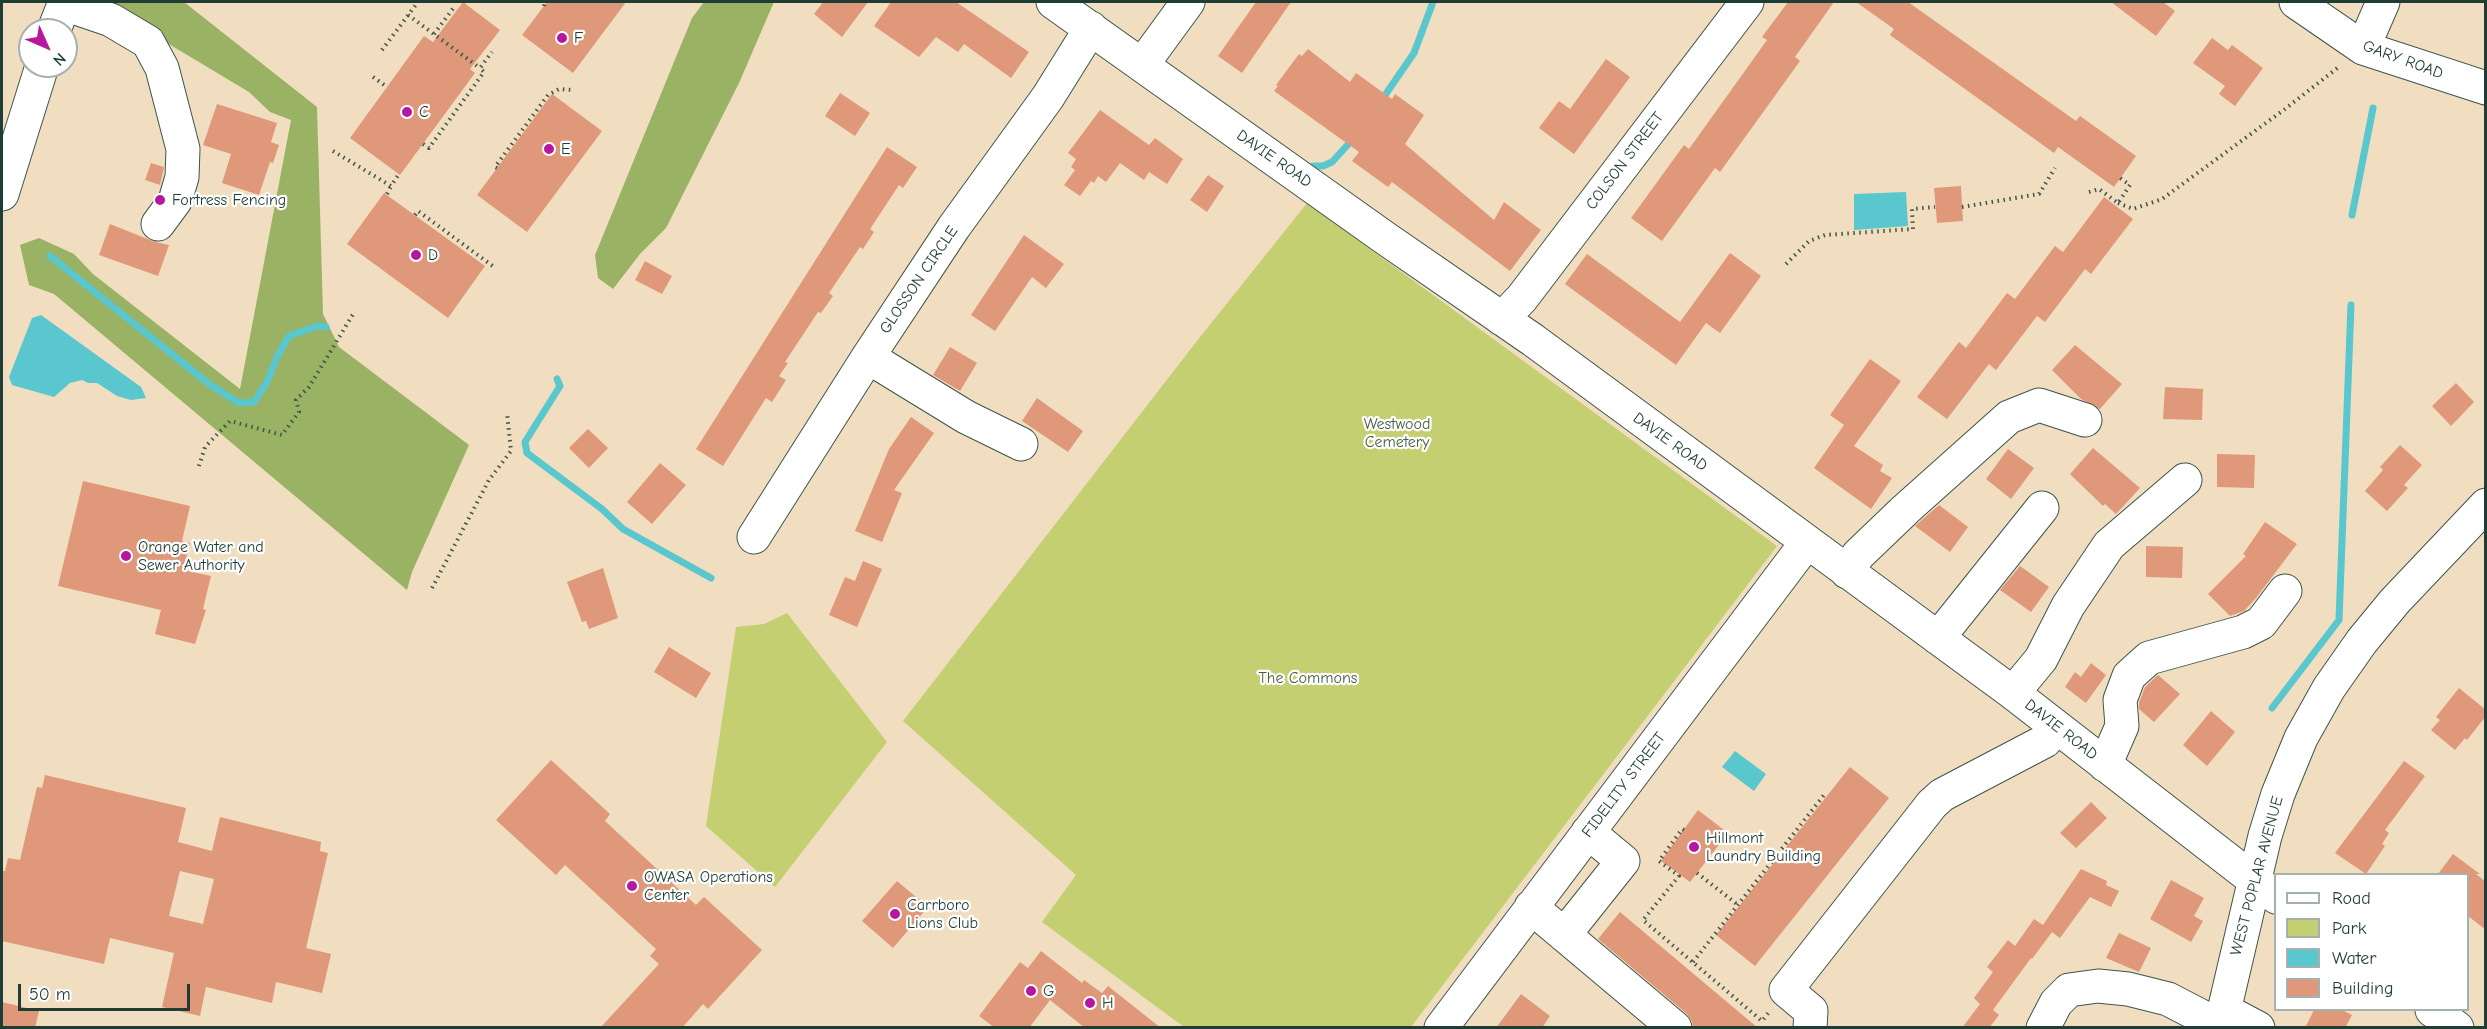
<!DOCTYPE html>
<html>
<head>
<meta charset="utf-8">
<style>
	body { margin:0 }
	#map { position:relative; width:2487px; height:1029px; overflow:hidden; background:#f1dec0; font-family:"Comic Neue",sans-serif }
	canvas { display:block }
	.frame { position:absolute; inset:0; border:3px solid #1f3d34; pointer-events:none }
	.legend { position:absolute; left:2274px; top:873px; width:195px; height:138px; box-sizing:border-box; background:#fff; border:2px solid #a5b1ae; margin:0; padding:8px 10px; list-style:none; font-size:18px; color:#1f3d34 }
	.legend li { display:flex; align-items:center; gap:12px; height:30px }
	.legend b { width:30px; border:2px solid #a5b1ae }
	.north { position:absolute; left:18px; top:18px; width:60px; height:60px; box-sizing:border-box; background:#fff; border:2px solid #a5b1ae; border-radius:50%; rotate:135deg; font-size:16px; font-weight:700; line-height:24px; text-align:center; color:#1f3d34 }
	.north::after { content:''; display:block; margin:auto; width:21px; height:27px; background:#b5179e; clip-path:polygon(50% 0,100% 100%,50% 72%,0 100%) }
	.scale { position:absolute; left:18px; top:984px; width:172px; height:27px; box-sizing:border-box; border:3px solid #1f3d34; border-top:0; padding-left:8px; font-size:18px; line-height:21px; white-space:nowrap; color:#1f3d34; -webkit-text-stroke:4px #fff; paint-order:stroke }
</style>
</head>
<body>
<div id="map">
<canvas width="2487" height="1029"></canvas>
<div class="frame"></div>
<ul class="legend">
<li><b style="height:8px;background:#fff"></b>Road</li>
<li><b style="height:16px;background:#c3cf71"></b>Park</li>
<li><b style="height:16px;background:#59c7cd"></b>Water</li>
<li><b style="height:16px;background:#df9879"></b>Building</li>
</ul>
<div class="north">N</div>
<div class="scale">50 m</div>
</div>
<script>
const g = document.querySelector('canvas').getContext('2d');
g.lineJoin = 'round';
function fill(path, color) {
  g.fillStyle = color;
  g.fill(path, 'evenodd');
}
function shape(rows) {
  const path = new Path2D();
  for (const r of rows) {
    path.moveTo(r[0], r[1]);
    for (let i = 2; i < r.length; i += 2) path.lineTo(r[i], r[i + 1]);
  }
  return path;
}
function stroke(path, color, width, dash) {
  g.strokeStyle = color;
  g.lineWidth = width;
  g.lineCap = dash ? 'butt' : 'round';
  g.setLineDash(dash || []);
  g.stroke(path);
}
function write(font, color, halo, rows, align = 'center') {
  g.font = font + ' "Comic Neue",sans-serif';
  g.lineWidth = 4.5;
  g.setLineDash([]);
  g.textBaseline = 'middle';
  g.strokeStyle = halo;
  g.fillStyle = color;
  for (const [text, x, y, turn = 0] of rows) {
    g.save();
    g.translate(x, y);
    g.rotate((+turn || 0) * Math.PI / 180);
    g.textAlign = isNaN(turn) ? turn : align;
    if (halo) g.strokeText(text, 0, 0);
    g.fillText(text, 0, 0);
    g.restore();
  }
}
const green = shape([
	[1307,203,1777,546,1411,1027,1184,1027,1042,922,1076,875,903,721,1193,346],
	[787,613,887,742,775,887,706,826,736,627,764,624]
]);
const forest = shape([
	[113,2,184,2,317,107,323,314,339,347,469,445,412,572,407,590,54,294,29,285,20,245,39,238,74,254,93,274,240,389,291,120,270,112,249,92,147,31],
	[704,2,774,2,739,83,666,228,640,254,613,289,598,278,595,255,692,18]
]);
const water = shape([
	[1906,192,1908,226,1854,230,1854,194],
	[41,315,141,387,146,398,131,400,117,396,97,383,88,383,82,380,70,383,54,397,12,385,9,377,32,318],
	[1735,751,1766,774,1754,791,1722,767]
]);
const stream = shape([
	[1381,101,1414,53,1433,2],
	[1313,166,1323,166,1332,162,1353,139],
	[2352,215,2373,108],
	[50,256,209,384,239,403,254,402,267,382,277,357,289,336,318,326,326,327],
	[557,379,560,386,525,442,527,453,602,509,623,529,711,578],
	[2272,708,2339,620,2351,305]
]);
const building = shape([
	[463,2,500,30,470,69,475,73,400,175,350,138,424,36,433,42],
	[547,2,626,2,573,73,522,35],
	[823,2,868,2,842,37,814,14],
	[891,2,956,2,1029,52,1011,78,964,44,958,52,936,37,919,57,874,26],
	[1256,2,1291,2,1242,73,1218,56],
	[1788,2,1834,2,1795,57,1800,61,1720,172,1715,168,1662,241,1631,218,1684,145,1689,149,1767,40,1762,37],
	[1856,2,1908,2,2076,121,2080,116,2136,156,2114,187,2058,147,2054,153,1890,35,1894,29],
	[2111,2,2163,2,2175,11,2156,36],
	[2212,38,2228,50,2232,45,2263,68,2235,106,2219,94,2225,86,2193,63],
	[1308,49,1350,82,1356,73,1392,99,1395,94,1424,115,1405,144,1494,220,1504,202,1541,230,1510,271,1392,182,1388,187,1352,161,1359,152,1274,91,1278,86,1276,85,1299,54,1302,56],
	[1606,59,1630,77,1574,154,1539,128,1559,101,1570,109],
	[840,93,870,113,855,136,825,116],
	[552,94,602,131,527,232,477,195],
	[217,104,277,123,271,142,279,145,273,163,270,162,259,195,222,183,231,154,203,145],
	[1100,110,1149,145,1155,138,1183,159,1167,184,1149,172,1144,180,1120,163,1106,182,1098,176,1094,183,1091,181,1080,196,1064,185,1075,170,1071,167,1076,159,1068,153],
	[887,147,917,167,903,188,899,185,870,229,874,232,863,249,860,247,829,293,833,296,821,313,818,312,785,362,788,363,779,376,786,380,772,402,766,398,723,466,696,449],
	[151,163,164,167,160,185,145,180],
	[1208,175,1224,186,1207,212,1190,200],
	[1961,186,1963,221,1937,223,1934,188],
	[384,193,485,266,448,318,347,244],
	[2104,197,2133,219,2091,274,2085,269,2045,322,2037,316,1996,370,1989,364,1947,419,1917,397,1959,342,1966,348,2007,293,2015,299,2055,246,2063,252],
	[110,224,155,242,169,245,158,276,99,255],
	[1024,235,1064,264,1046,288,1032,277,995,331,971,315],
	[1730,253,1761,276,1720,333,1706,323,1676,365,1565,284,1587,254,1680,322],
	[645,261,672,276,662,294,635,280],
	[2075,345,2122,384,2100,409,2081,399,2052,370],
	[950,347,977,363,960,391,933,375],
	[1870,359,1901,381,1854,446,1883,465,1880,471,1892,478,1871,509,1814,468,1844,425,1830,415],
	[2456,383,2474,402,2451,426,2432,406],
	[2165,387,2203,389,2202,420,2163,419],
	[1037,398,1083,431,1068,452,1022,421],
	[911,417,934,433,894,490,902,493,882,542,855,531,889,449],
	[588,429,608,448,589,468,569,448],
	[2400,445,2422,465,2404,485,2408,488,2387,511,2365,491,2383,470,2380,467],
	[2093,448,2140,488,2116,514,2105,504,2103,506,2070,474],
	[2008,449,2034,468,2011,499,1986,479],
	[2217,454,2255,455,2254,488,2217,487],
	[660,463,686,485,652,524,627,502],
	[83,481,190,506,182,541,190,543,183,570,211,576,203,609,206,610,195,644,155,634,161,610,58,586],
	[1939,505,1968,527,1950,552,1915,526],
	[2265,522,2297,544,2256,598,2244,611,2230,616,2208,594,2246,556,2243,554],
	[2146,546,2183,547,2182,578,2146,577],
	[863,561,882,569,857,627,829,615,845,577,855,581],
	[2020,566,2049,587,2031,612,2000,590],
	[603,568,618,618,589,629,586,621,582,622,567,582],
	[669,647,711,673,696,698,654,672],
	[2091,663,2106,675,2086,703,2065,687,2075,672,2081,677],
	[2158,675,2180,694,2154,722,2139,709,2139,703,2145,687],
	[2459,688,2486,710,2486,716,2467,740,2465,738,2455,750,2431,730,2440,720,2436,717],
	[2211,711,2235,732,2207,766,2183,745],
	[551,760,610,814,605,821,696,905,704,897,762,950,708,1009,703,1004,682,1028,600,1028,659,964,650,956,656,949,565,865,556,875,496,820],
	[2404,761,2425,776,2385,830,2389,833,2382,844,2385,846,2366,874,2335,853],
	[1850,767,1889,798,1755,966,1716,935],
	[45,775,186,808,178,842,212,851,220,817,321,842,320,851,328,853,306,948,331,954,322,993,276,982,272,1003,206,987,200,1016,162,1007,174,953,110,938,104,964,2,941,2,871,5,871,8,858,20,860,37,787,42,788],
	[180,871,214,879,203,924,169,916],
	[2091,802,2107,818,2076,848,2060,833],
	[1698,810,1728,833,1690,882,1661,861],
	[2453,854,2480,874,2476,874,2486,882,2486,930,2468,916,2468,874,2438,874],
	[2081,869,2107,881,2106,885,2119,891,2111,907,2090,897,2060,938,2052,932,2032,959,2031,958,1993,1010,1999,1015,1989,1028,1962,1028,1980,1004,1974,998,1993,972,1987,967,2008,940,2015,946,2034,919,2043,925],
	[2171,880,2204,898,2194,916,2203,921,2191,942,2150,919],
	[897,881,928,907,893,948,862,921],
	[1620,912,1758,1028,1693,1028,1692,1021,1687,1014,1598,939],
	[2119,933,2151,948,2139,972,2106,958],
	[1041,951,1082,983,1084,980,1102,993,1108,986,1161,1028,1085,1028,1050,1000,1029,1028,995,1028,979,1016,1020,962,1028,968],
	[1521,994,1550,1016,1542,1028,1496,1028],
	[2,1002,39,1011,35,1028,2,1028],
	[2314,1010,2342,1010,2352,1015,2345,1028,2305,1028]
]);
const path = shape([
	[544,6,545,2],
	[408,15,480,68],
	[434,34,455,6],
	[382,50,418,2],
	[373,77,387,87],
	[423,144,429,148,484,72,480,68,492,52],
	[333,151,391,186,399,174],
	[497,168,495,167,548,95,559,89,572,90],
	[2089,192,2099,189,2118,203,2130,185,2120,178],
	[387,194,391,186],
	[2118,203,2133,209,2162,199,2285,109,2340,66],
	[1962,207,2039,194,2055,168],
	[415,215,418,211,494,267],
	[1786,264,1809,241,1825,235,1913,229,1912,209,1935,207],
	[199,466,205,447,230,421,282,435,299,412,296,400,309,387,355,311],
	[432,588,489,480,511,451,507,413],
	[1684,830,1682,829,1659,861,1679,876,1643,920,1762,1021,1769,1012],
	[1697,873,1738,905],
	[1693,962,1824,795,1827,797]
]);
const minor = shape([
	[1053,2,1385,238,1533,340,2013,693,2276,897],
	[2296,2,2363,48,2486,88],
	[64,4,111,20,148,42,162,68,183,149,182,177,175,201,158,224],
	[2363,48,2383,2],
	[1142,65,1188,2],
	[1502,319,1522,298,1747,2],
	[868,357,966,417,1021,444],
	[754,537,868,357,954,227,1048,97,1091,28],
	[1847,572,1858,555,1906,509,2009,417,2039,405,2085,420],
	[1938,638,2042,508],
	[2013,693,2041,659,2068,606,2109,545,2185,480],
	[2105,765,2122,726,2120,700,2129,676,2149,658,2243,632,2261,623,2285,591],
	[1531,907,1675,1028],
	[1564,935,1623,861,1588,832],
	[2224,1010,2258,1028],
	[2432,1010,2457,1028],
	[1441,1028,1807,542],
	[1810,1028,1811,1011,1786,990,1932,804,1942,795,2045,741,2056,727],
	[2043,1028,2056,1003,2069,990,2098,986,2128,989,2168,999,2220,1026],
	[2220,1028,2265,836,2278,794,2301,738,2329,688,2362,641,2395,601,2486,505]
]);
const major = shape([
	[54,30,65,2],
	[2,194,42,66]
]);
const markers = [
	[562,38,6,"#b5179e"],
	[407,112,6,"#b5179e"],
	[549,149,6,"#b5179e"],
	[160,200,6,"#b5179e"],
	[416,255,6,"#b5179e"],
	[126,556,6,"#b5179e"],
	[1694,847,6,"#b5179e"],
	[632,886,6,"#b5179e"],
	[895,914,6,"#b5179e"],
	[1031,991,6,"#b5179e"],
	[1090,1003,6,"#b5179e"]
];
const poiNames = [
	["F",574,38],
	["C",419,112],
	["E",561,149],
	["Fortress Fencing",172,200],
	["D",428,255],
	["Orange Water and",138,547],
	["Sewer Authority",138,565],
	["Hillmont",1706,838],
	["Laundry Building",1706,856],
	["OWASA Operations",644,877],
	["Center",644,895],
	["Carrboro",907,905],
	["Lions Club",907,923],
	["G",1043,991],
	["H",1102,1003]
];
const streetNames = [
	["GARY ROAD",2403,60,20],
	["DAVIE ROAD",1274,159,35],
	["COLSON STREET",1625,161,-53],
	["GLOSSON CIRCLE",919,280,-56],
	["DAVIE ROAD",1670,442,36],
	["DAVIE ROAD",2061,730,38],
	["FIDELITY STREET",1624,785,-53],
	["WEST POPLAR AVENUE",2257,876,-75]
];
const parkNames = [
	["Westwood",1397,424],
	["Cemetery",1397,442],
	["The Commons",1308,678]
];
fill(green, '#c3cf71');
fill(forest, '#9ab263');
fill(water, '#59c7cd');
stroke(stream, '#59c7cd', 7);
fill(building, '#df9879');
stroke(minor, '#3e5549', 35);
stroke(major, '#3e5549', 35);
stroke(path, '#3e5549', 4, [1.5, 4.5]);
stroke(minor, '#fff', 33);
stroke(major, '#fff', 33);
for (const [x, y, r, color] of markers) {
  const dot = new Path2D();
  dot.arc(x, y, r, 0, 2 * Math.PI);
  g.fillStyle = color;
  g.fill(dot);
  stroke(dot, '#fff', 2);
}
write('16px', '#1f3d34', '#fff', poiNames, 'left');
write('16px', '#1f3d34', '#fff', streetNames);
write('16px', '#486243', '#fff', parkNames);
</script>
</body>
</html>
